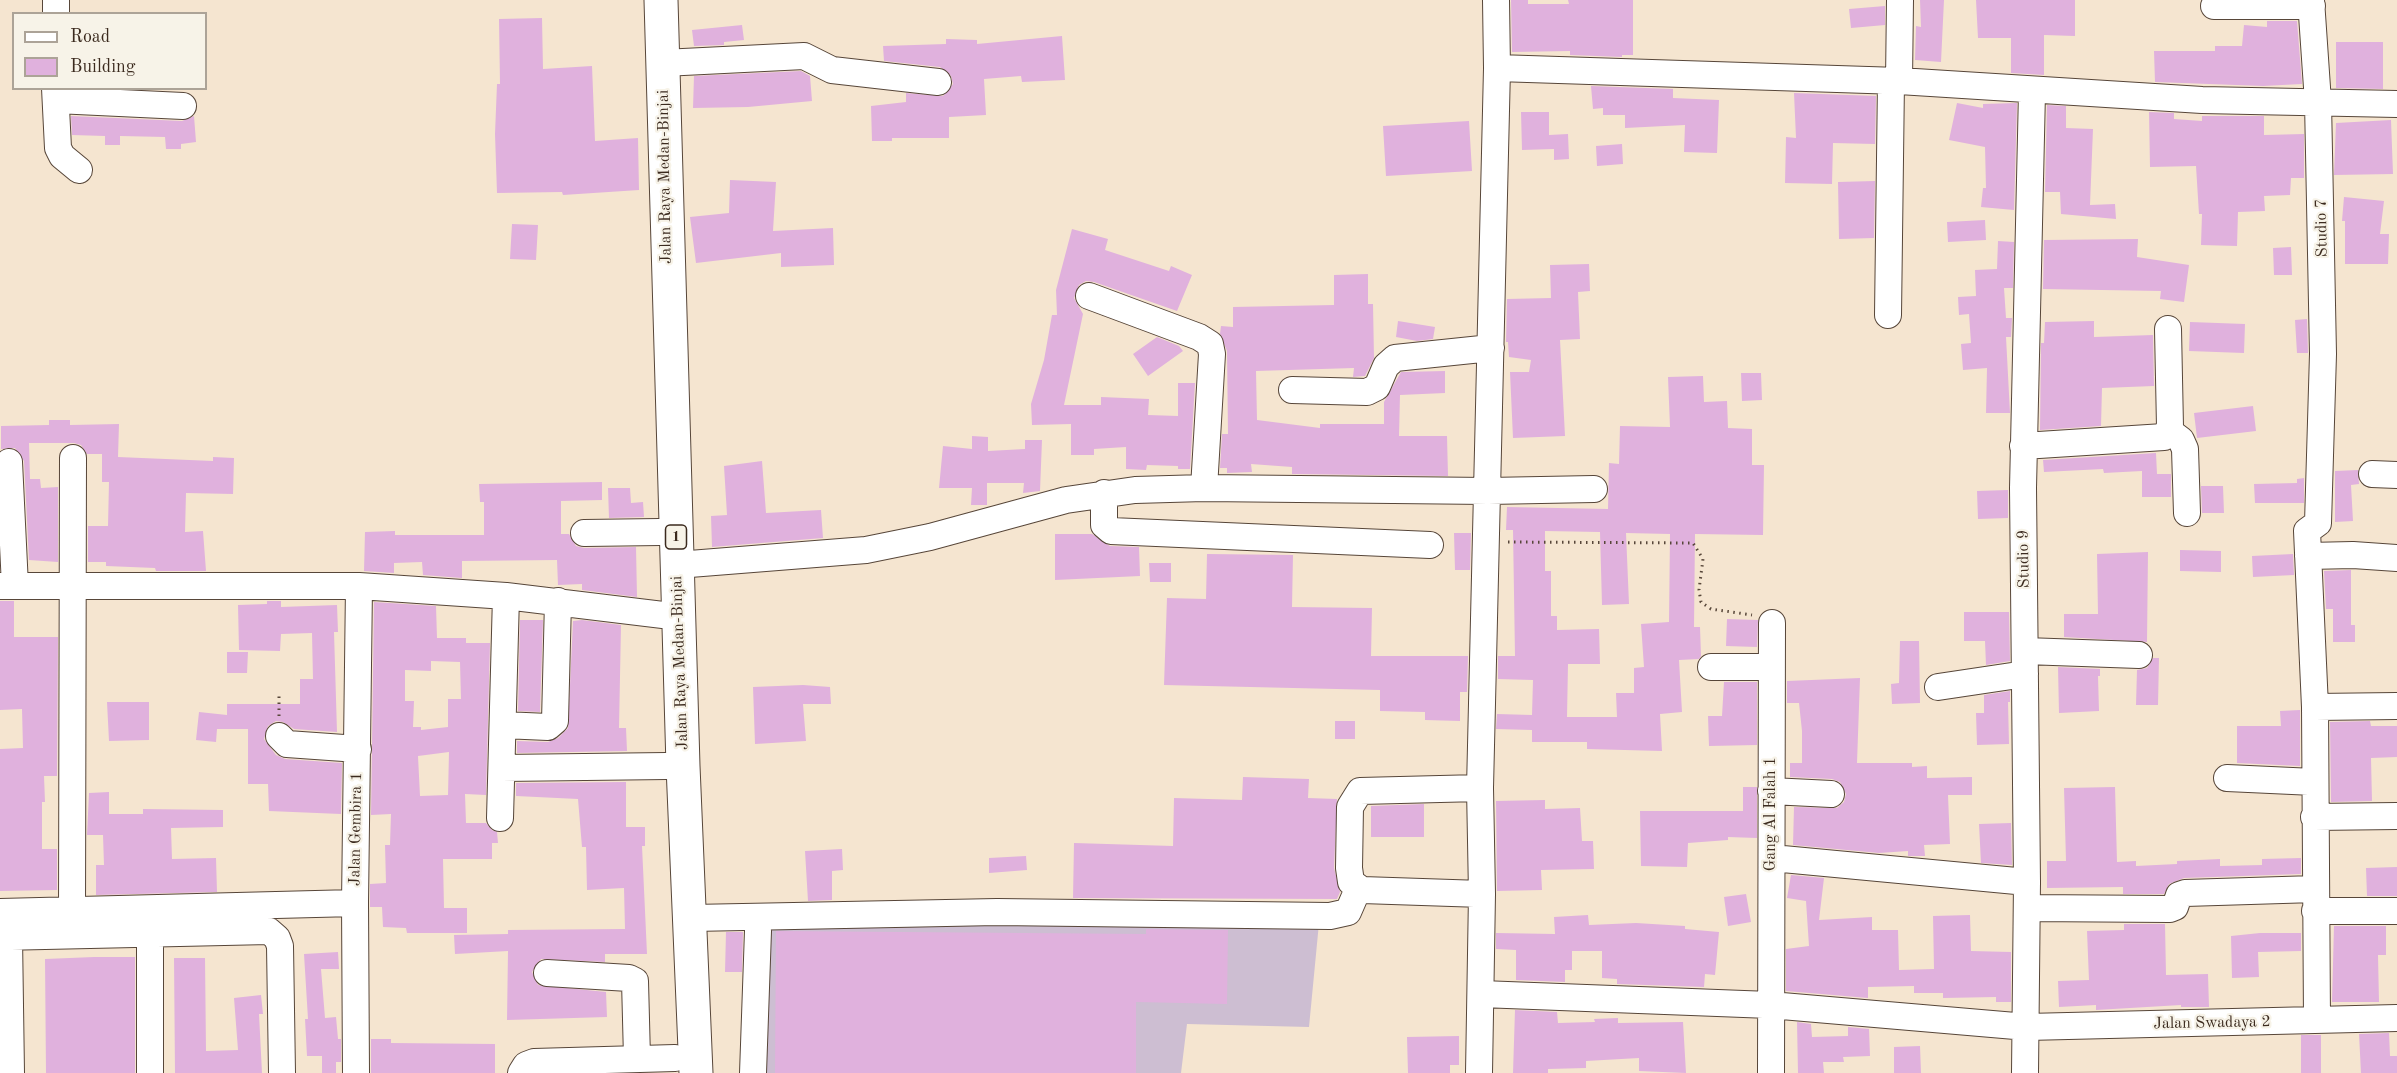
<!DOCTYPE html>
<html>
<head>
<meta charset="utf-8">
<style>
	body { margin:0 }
	#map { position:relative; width:2397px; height:1073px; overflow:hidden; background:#f5e5d0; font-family:"Old Standard TT",serif }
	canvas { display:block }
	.legend { position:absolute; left:12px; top:12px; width:195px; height:78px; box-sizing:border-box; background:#f7f3e8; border:2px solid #aca397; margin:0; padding:8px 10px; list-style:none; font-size:18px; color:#3b2a1e }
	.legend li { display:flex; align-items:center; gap:12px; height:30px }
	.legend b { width:30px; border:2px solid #aca397 }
</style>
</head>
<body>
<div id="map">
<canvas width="2397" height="1073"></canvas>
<ul class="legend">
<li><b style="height:8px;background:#fff"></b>Road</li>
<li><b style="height:16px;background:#e0b1dd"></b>Building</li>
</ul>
</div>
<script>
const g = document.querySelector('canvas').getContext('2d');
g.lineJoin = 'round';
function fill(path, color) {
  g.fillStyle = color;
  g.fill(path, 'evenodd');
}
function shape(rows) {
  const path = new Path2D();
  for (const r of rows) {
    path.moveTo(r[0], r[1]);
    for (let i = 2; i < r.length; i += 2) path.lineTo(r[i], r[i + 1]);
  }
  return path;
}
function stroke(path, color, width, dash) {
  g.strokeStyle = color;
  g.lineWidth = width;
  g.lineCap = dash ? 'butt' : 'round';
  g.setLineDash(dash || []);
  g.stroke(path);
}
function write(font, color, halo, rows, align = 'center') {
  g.font = font + ' "Old Standard TT",serif';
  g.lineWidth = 4.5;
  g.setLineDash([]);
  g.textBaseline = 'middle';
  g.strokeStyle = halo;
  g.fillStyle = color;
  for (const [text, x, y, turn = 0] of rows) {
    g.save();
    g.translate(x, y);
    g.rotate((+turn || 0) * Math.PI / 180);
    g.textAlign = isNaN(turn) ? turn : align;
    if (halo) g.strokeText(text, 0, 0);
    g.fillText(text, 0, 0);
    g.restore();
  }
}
const industrial = shape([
	[761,919,1319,923,1309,1027,1187,1024,1181,1073,762,1073]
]);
const building = shape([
	[1511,0,1528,0,1528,4,1569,4,1568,0,1633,0,1633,55,1622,55,1622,57,1570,55,1570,51,1512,52],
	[1920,0,1944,0,1941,62,1915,60,1916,26,1921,27],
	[1976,0,2075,0,2075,36,2044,35,2044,75,2011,73,2011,38,1978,38],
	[1885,6,1885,25,1851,28,1849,9],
	[542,18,543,69,592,66,595,141,638,138,639,190,563,195,562,192,497,193,495,134,497,84,500,84,499,19],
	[2267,21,2297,21,2302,84,2263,86,2155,82,2154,51,2215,51,2215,46,2242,46,2244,25,2267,27],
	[742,25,744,40,724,42,724,45,694,46,692,30],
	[1062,36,1065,80,1022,82,1021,76,984,79,986,115,949,117,949,138,892,138,892,141,872,141,871,106,906,102,906,93,943,96,953,84,951,76,940,67,884,61,883,46,946,44,946,39,977,40,977,44],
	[2336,42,2383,42,2383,89,2336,88],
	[801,71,810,76,812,101,748,107,693,108,694,76],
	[1591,86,1673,89,1673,98,1719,100,1717,153,1684,152,1685,125,1625,128,1625,115,1603,115,1603,108,1593,109],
	[1794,93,1876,96,1875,144,1833,143,1832,184,1785,183,1786,137,1796,138],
	[1957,103,1983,108,1983,104,2017,103,2014,210,1981,207,1983,188,1986,188,1985,147,1949,140],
	[2047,105,2066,106,2066,128,2093,129,2090,205,2115,204,2116,219,2061,214,2060,192,2045,192],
	[1521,112,1549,112,1549,135,1568,134,1569,159,1554,160,1554,149,1522,150],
	[2149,112,2174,113,2174,119,2202,121,2202,116,2264,116,2264,135,2304,134,2304,178,2291,178,2290,195,2264,196,2265,211,2238,212,2237,246,2201,245,2202,214,2199,214,2196,166,2150,167],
	[71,116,182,121,194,116,196,142,181,144,181,149,166,149,165,137,120,136,120,145,105,145,105,136,72,135],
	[2391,120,2393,174,2334,175,2336,123],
	[1469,121,1472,171,1386,176,1383,126],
	[1622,144,1623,164,1597,166,1596,146],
	[730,180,776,182,773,231,833,228,834,265,781,267,781,253,696,263,690,217,729,213],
	[1875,181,1874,238,1839,239,1838,182],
	[2344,197,2384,201,2380,234,2389,234,2388,264,2345,264,2345,221,2342,221],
	[1985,220,1986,240,1948,242,1947,222],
	[512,224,538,225,536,260,510,259],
	[1072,229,1108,239,1105,250,1169,271,1171,266,1192,275,1177,311,1094,282,1086,281,1079,285,1074,298,1083,314,1064,405,1101,405,1101,397,1149,399,1148,415,1178,416,1178,383,1195,383,1190,469,1178,469,1178,466,1147,465,1146,470,1126,469,1126,447,1094,449,1094,455,1071,455,1071,424,1032,425,1031,404,1044,360,1052,315,1057,315,1056,290],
	[2138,239,2137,257,2189,265,2184,302,2160,299,2161,291,2043,289,2044,240],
	[1998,241,2014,242,2013,288,2004,288,2006,318,2012,318,2011,337,2006,337,2010,413,1986,413,1987,368,1963,370,1961,344,1971,343,1969,314,1959,315,1958,297,1976,296,1975,270,1997,269],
	[2291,247,2292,275,2274,275,2273,248],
	[1589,264,1590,291,1578,292,1580,339,1560,340,1565,436,1513,438,1510,372,1529,372,1531,360,1509,357,1508,342,1506,342,1507,299,1551,298,1550,265],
	[1368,274,1368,304,1373,304,1374,358,1365,376,1353,377,1354,368,1256,371,1257,420,1320,428,1320,424,1384,424,1384,402,1401,372,1445,371,1445,393,1400,395,1399,436,1447,436,1448,476,1292,474,1292,467,1251,464,1252,472,1227,473,1227,468,1220,468,1222,434,1228,434,1227,351,1220,334,1221,326,1233,327,1233,307,1334,305,1334,275],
	[2307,319,2308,353,2297,353,2295,320],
	[1398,321,1435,327,1433,339,1417,341,1396,337],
	[2094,321,2094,337,2153,335,2154,386,2102,388,2101,426,2040,430,2041,343,2044,343,2045,322],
	[2190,322,2245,324,2244,353,2189,351],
	[1157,337,1179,346,1183,351,1148,376,1133,354],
	[1741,373,1761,373,1762,400,1742,401],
	[1703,376,1704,402,1727,401,1728,428,1752,429,1752,465,1764,465,1763,535,1695,534,1694,627,1700,627,1701,656,1699,659,1679,660,1682,712,1660,714,1662,751,1587,749,1587,742,1532,742,1532,730,1496,729,1497,714,1532,715,1533,680,1498,679,1498,656,1515,656,1513,530,1506,530,1507,507,1608,509,1609,463,1619,464,1620,426,1670,427,1668,377],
	[1545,531,1600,532,1602,605,1629,604,1626,533,1670,534,1669,622,1641,624,1644,667,1634,668,1634,693,1616,693,1617,717,1567,717,1568,664,1600,664,1599,629,1557,630,1557,616,1551,616,1551,571,1545,571],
	[2253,406,2256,431,2197,438,2194,413],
	[49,420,70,420,70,425,119,424,118,457,213,461,213,457,234,458,233,494,186,493,185,532,203,531,206,571,156,571,155,568,106,566,106,562,88,562,88,526,108,526,109,482,102,482,102,454,87,454,81,445,74,443,29,443,30,479,40,479,41,488,58,487,58,562,29,560,24,461,15,448,1,449,1,426,49,425],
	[972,436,988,437,988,451,1025,449,1025,440,1042,440,1040,491,1023,493,1024,483,987,483,987,505,971,505,972,488,939,488,943,446,972,449],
	[2156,453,2157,474,2171,474,2171,497,2142,497,2142,471,2104,473,2103,469,2044,472,2043,460],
	[762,461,766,513,821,510,823,538,712,547,711,516,727,515,724,466],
	[2358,470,2359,484,2351,485,2353,521,2335,522,2335,471],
	[2304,478,2304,503,2255,503,2254,484,2297,483,2297,479],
	[602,482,602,500,561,501,561,534,569,534,576,546,584,548,636,547,637,597,582,590,582,584,558,585,557,560,462,561,462,578,423,575,422,562,394,563,394,573,364,571,365,532,395,531,395,535,484,535,484,502,480,502,479,484],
	[2201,486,2223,486,2224,513,2202,513],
	[608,488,630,488,631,503,643,502,644,517,609,518],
	[2008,490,2008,518,1978,519,1977,491],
	[1454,533,1471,533,1470,570,1455,570],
	[1055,534,1092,534,1110,546,1139,547,1140,576,1055,580],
	[2180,550,2221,551,2221,572,2180,571],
	[2148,552,2147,642,2064,637,2064,614,2098,614,2097,554],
	[1207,554,1293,555,1292,607,1372,608,1371,656,1468,656,1467,692,1460,692,1460,721,1425,720,1425,712,1380,711,1380,690,1164,685,1167,598,1206,599],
	[2293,554,2294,575,2253,577,2252,556],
	[1149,563,1171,563,1171,582,1150,582],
	[2351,570,2351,625,2355,625,2355,642,2333,642,2333,609,2326,609,2324,571],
	[0,601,14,601,14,637,58,637,57,776,44,776,45,802,42,802,42,849,57,849,57,890,0,891,0,749,23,748,22,709,0,710],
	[267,601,281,601,281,607,337,605,338,632,334,632,337,732,294,729,283,722,276,721,268,726,264,739,276,755,285,759,342,763,341,814,269,811,268,784,248,784,248,729,217,729,216,742,196,740,199,712,227,715,227,704,300,704,300,679,313,679,312,633,281,634,280,651,239,650,238,605,267,604],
	[374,602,436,606,437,638,466,638,466,643,490,643,486,795,465,794,466,823,486,823,492,830,497,832,498,843,492,843,492,859,443,859,444,908,467,908,467,933,407,933,406,928,383,927,382,907,370,907,370,884,386,883,385,845,390,845,391,814,371,815],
	[431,661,460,662,461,699,448,699,448,727,421,730,421,727,413,727,414,701,405,701,405,670,431,671],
	[449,752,448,795,420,796,418,756],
	[1964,612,2009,612,2010,661,1986,665,1985,641,1964,641],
	[1727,619,1758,620,1757,647,1726,646],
	[520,620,543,620,540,712,518,711],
	[582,620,621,625,619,728,626,728,627,751,517,753,517,741,548,742,558,738,568,728,573,621],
	[1900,641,1919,641,1920,703,1892,704,1891,684,1899,683],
	[227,652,248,652,247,673,227,673],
	[2153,658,2159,658,2158,705,2136,705,2137,670,2147,668],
	[2058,667,2100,669,2100,676,2098,676,2099,711,2059,713],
	[1860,678,1857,763,1912,763,1912,767,1927,766,1927,778,1972,777,1972,795,1948,795,1950,844,1924,845,1925,856,1908,856,1908,851,1879,853,1793,845,1794,807,1837,808,1844,802,1846,794,1840,782,1832,779,1790,777,1790,763,1802,763,1802,731,1799,703,1787,703,1787,681],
	[1724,682,1757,682,1757,745,1709,746,1708,716,1722,716],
	[803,685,830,687,831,704,803,704,806,741,755,744,753,687],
	[2010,691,2010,702,2008,702,2009,744,1977,745,1976,713,1984,713,1984,695],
	[107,702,149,702,149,740,109,741],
	[2300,710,2300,766,2237,763,2237,726,2281,726,2280,711],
	[1335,721,1355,721,1355,739,1335,739],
	[2370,721,2371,726,2397,726,2397,757,2371,758,2372,801,2331,802,2330,722],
	[1243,777,1309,779,1308,798,1337,799,1334,868,1340,892,1337,899,1073,898,1074,843,1173,846,1174,798,1242,800],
	[626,782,626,827,645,827,645,846,642,846,647,954,605,954,605,962,541,959,532,972,538,985,606,992,607,1017,507,1020,508,951,455,954,454,935,508,934,508,930,625,929,624,888,587,890,586,847,582,847,578,799,516,796,516,783],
	[1743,787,1757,787,1757,838,1728,837,1728,840,1688,843,1687,867,1641,866,1640,811,1743,811],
	[2115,787,2117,862,2136,861,2136,866,2177,864,2177,861,2220,859,2220,866,2262,865,2262,859,2301,858,2301,874,2184,878,2169,884,2164,894,2123,894,2123,887,2047,888,2047,861,2066,861,2064,788],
	[109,792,109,814,143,814,143,809,223,810,223,827,171,828,172,859,216,858,217,892,96,895,96,865,104,865,103,835,87,835,89,793],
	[1545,800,1545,809,1580,808,1582,841,1593,841,1594,869,1541,870,1542,890,1497,891,1496,801],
	[1424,804,1424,837,1371,837,1371,806],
	[2011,823,2012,865,1981,863,1979,824],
	[842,849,843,870,832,871,832,900,808,901,805,851],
	[1026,856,1027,870,989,873,989,858],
	[2397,867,2397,896,2367,896,2366,868],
	[1791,875,1824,878,1819,920,1872,917,1872,930,1898,930,1899,970,1934,969,1933,916,1970,915,1971,951,2011,952,2011,1002,1996,1002,1996,997,1943,998,1943,993,1914,993,1914,986,1868,987,1868,998,1786,991,1786,949,1809,946,1806,901,1787,898],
	[1746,894,1751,922,1728,926,1724,897],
	[1588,915,1589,925,1636,923,1685,926,1685,929,1719,932,1715,975,1705,974,1704,987,1617,984,1617,979,1602,978,1602,951,1572,951,1572,970,1565,970,1565,982,1516,980,1516,950,1496,949,1496,933,1555,934,1554,917],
	[2124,924,2165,924,2166,975,2208,974,2209,1007,2181,1007,2181,1005,2096,1010,2096,1005,2059,1007,2058,981,2089,980,2087,931,2124,930],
	[2334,926,2386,926,2386,955,2378,955,2379,1002,2332,1002],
	[1146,929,1228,930,1227,1004,1136,1002,1136,1073,775,1073,776,931,1146,934],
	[726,932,743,932,742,972,725,972],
	[2260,933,2301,933,2301,951,2258,952,2259,977,2232,978,2231,936],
	[338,952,339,969,321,969,325,1018,336,1017,338,1039,341,1039,341,1062,336,1062,336,1073,322,1073,322,1056,307,1056,305,1019,308,1019,304,954],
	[94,957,135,957,135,1073,46,1073,45,959],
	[174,958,205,958,206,1051,238,1050,234,998,261,995,263,1014,259,1014,262,1073,175,1073],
	[1515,1010,1557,1012,1558,1023,1595,1022,1594,1019,1618,1018,1618,1023,1683,1022,1686,1073,1639,1071,1639,1058,1586,1061,1586,1068,1548,1069,1548,1073,1513,1073],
	[1797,1022,1811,1024,1812,1037,1848,1036,1848,1027,1869,1029,1870,1056,1843,1057,1844,1062,1823,1062,1824,1073,1798,1073],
	[2389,1033,2390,1056,2397,1056,2397,1073,2361,1073,2359,1034],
	[2301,1035,2321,1035,2321,1073,2301,1073],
	[1459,1036,1459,1065,1450,1065,1450,1073,1408,1073,1407,1037],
	[371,1039,391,1039,391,1043,495,1044,495,1073,371,1073],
	[1920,1046,1921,1073,1894,1073,1894,1047]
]);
const path = shape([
	[1508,542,1693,543,1703,559,1699,590,1701,602,1711,609,1752,615],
	[279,716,279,696]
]);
const minor = shape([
	[2311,0,2318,102,2323,354,2318,523,2307,531,2315,707,2317,1020],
	[2214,6,2312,6],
	[56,14,56,0],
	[663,63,804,56,832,70,938,82],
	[1497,68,1899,81,2202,100,2397,104],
	[1899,81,1900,0],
	[55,88,58,148,62,156,79,170],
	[56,100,183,106],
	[1089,296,1199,337,1210,344,1212,354,1204,488],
	[1888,315,1891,81],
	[1292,390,1367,392,1377,387,1386,366,1395,358,1491,348],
	[2169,431,2181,440,2185,449,2187,513],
	[2023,446,2164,437,2170,427,2168,329],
	[9,462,15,586],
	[2372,474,2397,475],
	[1104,493,1104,525,1111,531,1430,545],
	[584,533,660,532],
	[2308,556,2353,555,2397,558],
	[677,565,866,550,930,537,1066,500,1135,490,1204,488,1488,491,1594,489],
	[0,586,359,586,506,596,663,615],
	[2025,651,2139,655],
	[1711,667,1771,667],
	[1938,687,2025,674],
	[2315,707,2397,706],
	[503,725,548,727,555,721,558,601],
	[279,736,287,744,358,749],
	[502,768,667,766],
	[2227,778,2314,782],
	[1480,788,1360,791,1350,807,1349,868,1351,882,1362,890,1482,894],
	[1771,791,1831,794],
	[2314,817,2397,816],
	[500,818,506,596],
	[1772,858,2027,882],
	[2027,908,2170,909,2175,907,2179,895,2185,893,2315,889],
	[2315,911,2397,911],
	[0,912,355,903],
	[72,912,73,458],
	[692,918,997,912,1330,916,1348,912,1358,889],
	[150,932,150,1073],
	[0,937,269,931,277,938,280,946,282,1073],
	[9,937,11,1073],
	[547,973,629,978,635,981,637,1058],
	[1481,994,1770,1005,2027,1027,2397,1018],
	[356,1073,355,903,359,586],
	[521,1073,526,1065,534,1062,675,1058],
	[753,1073,758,931],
	[1479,1073,1482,894,1480,788,1497,68,1496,0],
	[1771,1073,1772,623],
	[2025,1073,2027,882,2023,488,2032,92]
]);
const highway = shape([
	[661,0,683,766,696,1073]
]);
const shields = [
	[676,537,21]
];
const shieldNames = [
	["1",676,537]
];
const streetNames = [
	["Jalan Raya Medan-Binjai",665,177,-91],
	["Studio 7",2322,228,-91],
	["Studio 9",2024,559,-91],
	["Jalan Raya Medan-Binjai",680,663,-92],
	["Gang Al Falah 1",1771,814,-90],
	["Jalan Gembira 1",356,829,-89],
	["Jalan Swadaya 2",2212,1023,-1]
];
fill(industrial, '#cdbed2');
fill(building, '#e0b1dd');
stroke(minor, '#574639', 28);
stroke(highway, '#574639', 35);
stroke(path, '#574639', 3, [1.5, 4.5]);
stroke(minor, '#fff', 26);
stroke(highway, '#fff', 33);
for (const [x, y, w] of shields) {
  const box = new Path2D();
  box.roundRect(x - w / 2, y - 12, w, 24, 4.5);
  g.fillStyle = '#f7f3e8';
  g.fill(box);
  stroke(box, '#3b2a1e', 1.5);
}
write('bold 15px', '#3b2a1e', null, shieldNames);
write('16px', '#3b2a1e', '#f7f3e8', streetNames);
</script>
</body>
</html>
